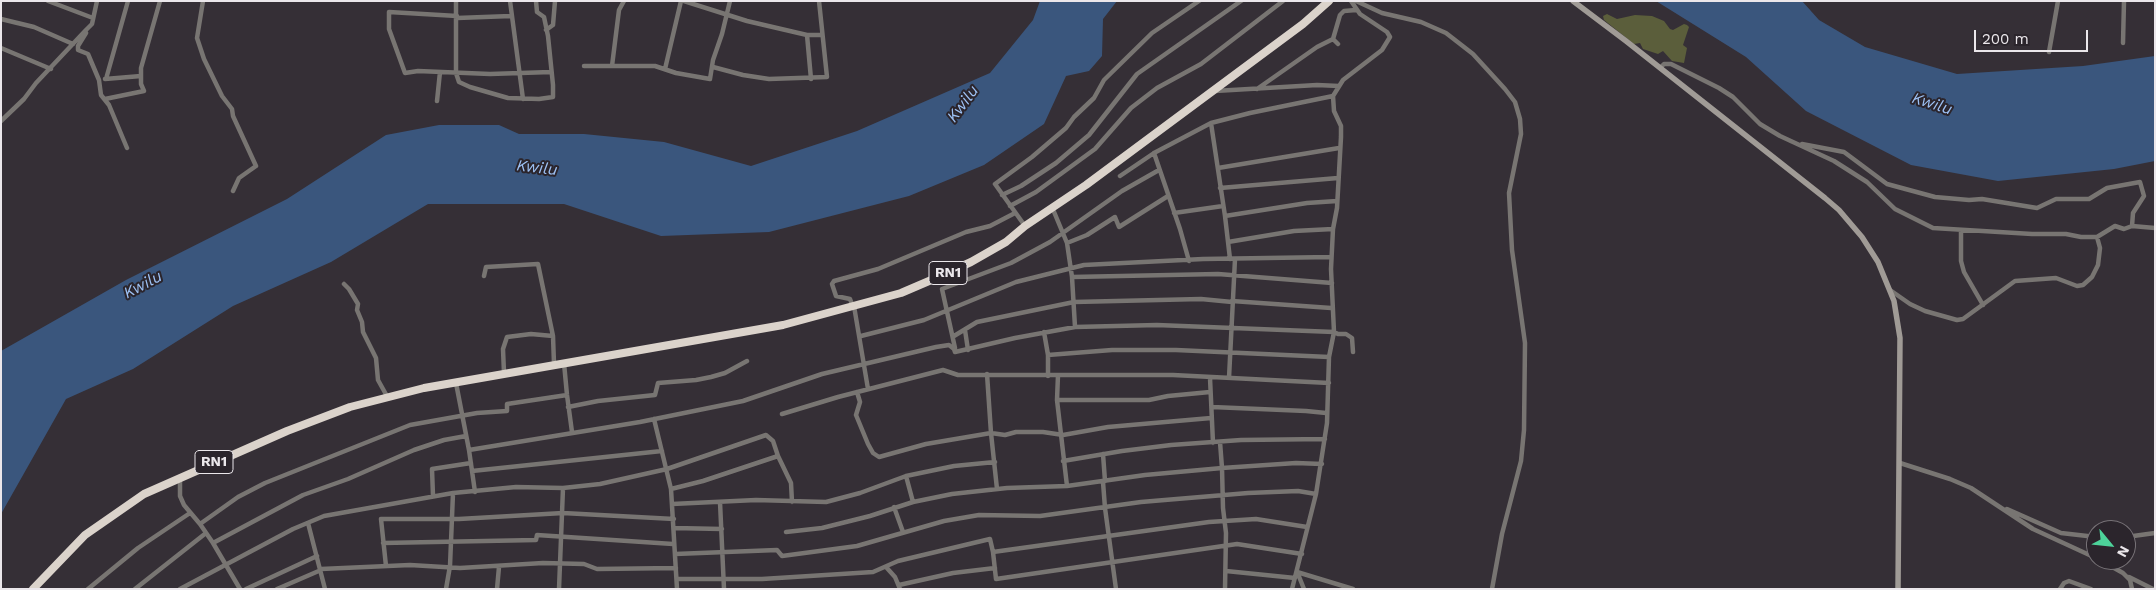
<!DOCTYPE html>
<html>
<head>
<meta charset="utf-8">
<style>
	body { margin:0 }
	#map { position:relative; width:2156px; height:590px; overflow:hidden; background:#352f36; font-family:"Work Sans",sans-serif }
	canvas { display:block }
	.frame { position:absolute; inset:0; border:2px solid #ebe7eb; pointer-events:none }
	.north { position:absolute; left:2086px; top:520px; width:50px; height:50px; box-sizing:border-box; background:#2b252c; border:1px solid #787378; border-radius:50%; rotate:118deg; font-size:14px; font-weight:700; line-height:20px; text-align:center; color:#ebe7eb }
	.north::after { content:''; display:block; margin:auto; width:18px; height:22px; background:#4dd39a; clip-path:polygon(50% 0,100% 100%,50% 72%,0 100%) }
	.scale { position:absolute; left:1974px; top:30px; width:114px; height:22px; box-sizing:border-box; border:2px solid #ebe7eb; border-top:0; padding-left:6px; font-size:15px; line-height:18px; white-space:nowrap; color:#ebe7eb; -webkit-text-stroke:4px #2b252c; paint-order:stroke }
</style>
</head>
<body>
<div id="map">
<canvas width="2156" height="590"></canvas>
<div class="frame"></div>
<div class="north">N</div>
<div class="scale">200 m</div>
</div>
<script>
const g = document.querySelector('canvas').getContext('2d');
g.lineJoin = 'round';
function fill(path, color) {
  g.fillStyle = color;
  g.fill(path, 'evenodd');
}
function shape(rows) {
  const path = new Path2D();
  for (const r of rows) {
    path.moveTo(r[0], r[1]);
    for (let i = 2; i < r.length; i += 2) path.lineTo(r[i], r[i + 1]);
  }
  return path;
}
function stroke(path, color, width, dash) {
  g.strokeStyle = color;
  g.lineWidth = width;
  g.lineCap = dash ? 'butt' : 'round';
  g.setLineDash(dash || []);
  g.stroke(path);
}
function write(font, color, halo, rows, align = 'center') {
  g.font = font + ' "Work Sans",sans-serif';
  g.lineWidth = 4;
  g.setLineDash([]);
  g.textBaseline = 'middle';
  g.strokeStyle = halo;
  g.fillStyle = color;
  for (const [text, x, y, turn = 0] of rows) {
    g.save();
    g.translate(x, y);
    g.rotate((+turn || 0) * Math.PI / 180);
    g.textAlign = isNaN(turn) ? turn : align;
    if (halo) g.strokeText(text, 0, 0);
    g.fillText(text, 0, 0);
    g.restore();
  }
}
const green = shape([
	[1607,14,1617,19,1635,15,1652,16,1664,21,1670,29,1673,30,1684,24,1687,25,1689,27,1683,45,1687,48,1684,63,1672,61,1663,51,1658,54,1643,49,1640,43,1634,44,1604,20,1603,16]
]);
const water = shape([
	[1040,1,1117,1,1103,19,1102,56,1089,71,1066,76,1044,124,984,165,909,196,769,232,661,236,564,204,428,204,331,262,233,306,133,369,66,399,1,514,1,351,126,280,287,199,386,135,439,125,499,125,519,134,584,134,664,142,751,166,857,131,990,73,1033,20],
	[1656,1,1802,1,1819,20,1865,47,1957,74,2083,66,2155,56,2155,161,2114,169,1998,181,1911,165,1806,111,1746,57]
]);
const street = shape([
	[48,1,93,18],
	[203,1,197,38,204,59,222,96,232,109,233,116,256,166,239,178,233,191],
	[456,1,456,73,459,82,470,87,508,98,539,99,553,97,553,85,548,36,544,17,537,12,536,1],
	[510,1,523,99],
	[684,1,747,21,807,35,822,35],
	[1356,1,1382,13,1421,22,1446,33,1473,54,1505,89,1515,102,1520,119,1521,134,1509,193,1512,250,1525,343,1524,430,1521,461,1502,534,1492,589],
	[457,16,389,12,389,29,405,73,418,71,490,74,551,72],
	[457,18,511,16],
	[1,19,34,27,73,44],
	[546,30,553,25,555,1],
	[86,33,78,46,78,50,88,54,99,80,101,95,109,105,127,148],
	[807,35,811,79],
	[2123,43,2124,1],
	[1338,44,1333,39,1340,15,1344,11,1356,10],
	[1,48,51,69],
	[2049,52,2058,1],
	[584,66,655,66,676,73,710,79,713,60,722,34,730,1],
	[612,66,619,10,624,1],
	[713,67,743,75,769,79,827,77,819,1],
	[1660,68,1664,64,1671,64,1719,88,1733,97,1760,124,1780,136,1834,161,1867,182,1895,209,1933,228,2032,234,2066,234,2081,237,2097,237,2115,226,2124,229,2132,226,2155,228],
	[665,69,681,1],
	[105,79,141,76],
	[106,79,128,1],
	[1257,89,1317,47,1333,39],
	[1215,91,1317,85,1339,86],
	[105,99,144,91,141,84,141,68,160,1],
	[437,101,440,72],
	[1,121,24,99,36,83,86,30,92,24,97,1],
	[1211,123,1225,216,1230,259],
	[1802,144,1844,152,1887,184,1935,197,1969,200,1982,199,2037,208,2056,199,2089,199,2107,188,2140,182,2144,196,2133,213,2132,226],
	[1154,153,1180,229,1189,261],
	[1218,168,1339,148],
	[1120,176,1154,153,1211,123,1250,113,1333,96],
	[1220,188,1338,178],
	[1002,195,1021,186,1056,163,1089,135,1137,74,1241,1],
	[1010,206,1036,192,1095,149,1131,108,1157,88,1201,64,1283,1],
	[1052,207,1067,243,1072,277,1075,327],
	[1174,213,1223,206],
	[1225,216,1307,203,1337,201],
	[1025,226,995,184,1032,157,1066,128,1074,117,1094,98,1104,80,1152,33,1199,1],
	[1961,230,1961,261,1964,272,1983,305],
	[1228,242,1294,231,1333,229],
	[1067,243,1087,235,1115,217,1119,227,1168,196],
	[484,276,486,267,538,264,553,336,554,364],
	[1072,277,1218,274,1332,283],
	[344,284,349,289,358,304,357,310,362,322,363,332,376,358,378,380,388,398],
	[1890,290,1910,304,1925,311,1957,320,1963,319,2015,281,2056,278,2077,286,2083,285,2092,277,2098,265,2100,248,2097,237],
	[1232,301,1331,308],
	[854,306,868,389],
	[853,307,850,299,836,296,832,284,834,281,878,269,966,232,990,226,1015,213],
	[965,330,968,350],
	[1044,332,1048,355,1048,376],
	[861,336,924,320,1016,282,1084,265,1203,259,1331,257],
	[954,336,977,322,1074,302,1201,299,1232,302],
	[955,348,942,289,1011,263,1050,242,1122,191,1159,170],
	[955,352,1015,338,1075,327,1157,325,1334,332,1338,334,1346,334,1352,338,1353,352],
	[1048,355,1112,350,1176,350,1329,357],
	[564,363,567,395,572,432],
	[504,373,503,349,507,337,531,334,553,336],
	[987,374,991,433,997,489],
	[1058,375,1057,400,1067,486],
	[1210,378,1213,443],
	[1229,378,1235,259],
	[456,383,469,450,475,492],
	[857,392,860,402,856,415,868,444,873,453,879,457,926,444,991,433,1005,435,1016,432,1043,432,1063,435,1108,427,1211,418],
	[1057,400,1149,400,1168,396,1210,392],
	[568,407,598,401,655,395,658,383,696,380,711,377,725,373,747,361],
	[1212,407,1306,411,1326,413],
	[782,414,838,397,943,370,958,375,1173,375,1329,383],
	[654,419,671,489,677,589],
	[1220,442,1222,468,1223,508,1226,533,1225,589],
	[469,450,640,422,743,401,822,374,936,347,949,345,954,349,955,352],
	[1103,454,1105,481],
	[1063,461,1122,451,1171,445,1241,440,1325,439],
	[1900,463,1950,479,1971,488,2033,529,2096,558],
	[472,471,662,451],
	[906,476,913,502],
	[180,478,180,496,184,505,200,524,213,543,240,589],
	[1103,482,1105,508,1116,589],
	[671,489,703,481,778,456],
	[433,496,432,469,471,463],
	[720,502,724,589],
	[672,504,756,500,826,502,860,493,906,476,954,466,995,462],
	[894,507,903,532],
	[2007,509,2061,533,2096,537],
	[308,523,325,589],
	[200,524,238,497,265,483,410,425,477,413,507,411,507,404,567,395],
	[674,528,722,529],
	[786,532,822,528,870,516,913,502,952,494,1007,488,1067,486,1145,475,1222,468,1296,463,1322,464],
	[2126,537,2155,533],
	[213,543,303,495,348,479,414,450,444,440,466,436],
	[383,543,536,540,537,535,673,544],
	[993,552,1209,522,1256,519,1307,527],
	[675,554,777,550,782,556,857,546,944,521,979,515,1040,516,1141,502,1248,493,1298,491,1316,494],
	[2100,560,2123,573,2130,580,2132,589],
	[386,566,381,519,459,519,563,513,674,519],
	[886,567,895,577,900,589],
	[321,569,410,565,460,568,543,563,584,564,597,569,676,568],
	[1226,571,1295,578],
	[1297,572,1353,589],
	[1298,574,1304,589],
	[2129,577,2153,589],
	[677,579,762,579,873,572,898,561,990,539,993,552,996,579,1237,544,1302,554],
	[899,585,953,573,995,568],
	[88,589,138,548,190,513],
	[135,589,206,533],
	[180,589,293,529,324,516,453,493,516,487,563,488,600,484,667,469,766,435,773,441,778,456,791,483,792,502],
	[246,589,317,556],
	[277,589,321,570],
	[446,589,450,566,453,493],
	[497,589,499,567],
	[559,589,563,488],
	[1292,589,1316,494,1327,423,1329,357,1334,332,1331,269,1333,229,1337,208,1341,137,1341,126,1334,111,1333,96,1343,80,1382,50,1390,37,1387,32,1360,14,1351,1],
	[2060,589,2064,583,2069,581,2091,589]
]);
const secondary = shape([
	[1573,1,1626,41,1825,198,1839,210,1862,237,1878,262,1894,301,1900,338,1898,589]
]);
const highway = shape([
	[33,589,85,535,144,494,287,431,350,407,424,388,783,325,901,293,936,278,971,262,1006,242,1025,226,1086,185,1303,24,1329,1]
]);
const shields = [
	[948,273,38],
	[214,462,38]
];
const shieldNames = [
	["RN1",948,273],
	["RN1",214,462]
];
const waterNames = [
	["Kwilu",963,104,-53],
	["Kwilu",1932,104,18],
	["Kwilu",537,168,7],
	["Kwilu",143,285,-28]
];
fill(green, '#5b5e3b');
fill(water, '#3a567d');
stroke(street, '#787572', 4.5);
stroke(secondary, '#a09b96', 5.5);
stroke(highway, '#dbd3cb', 8);
for (const [x, y, w] of shields) {
  const box = new Path2D();
  box.roundRect(x - w / 2, y - 11.5, w, 23, 4);
  g.fillStyle = '#2b252c';
  g.fill(box);
  stroke(box, '#ebe7eb', 1);
}
write('bold 14px', '#ebe7eb', null, shieldNames);
write('italic 16px', '#9dc1f4', '#2b252c', waterNames);
</script>
</body>
</html>
